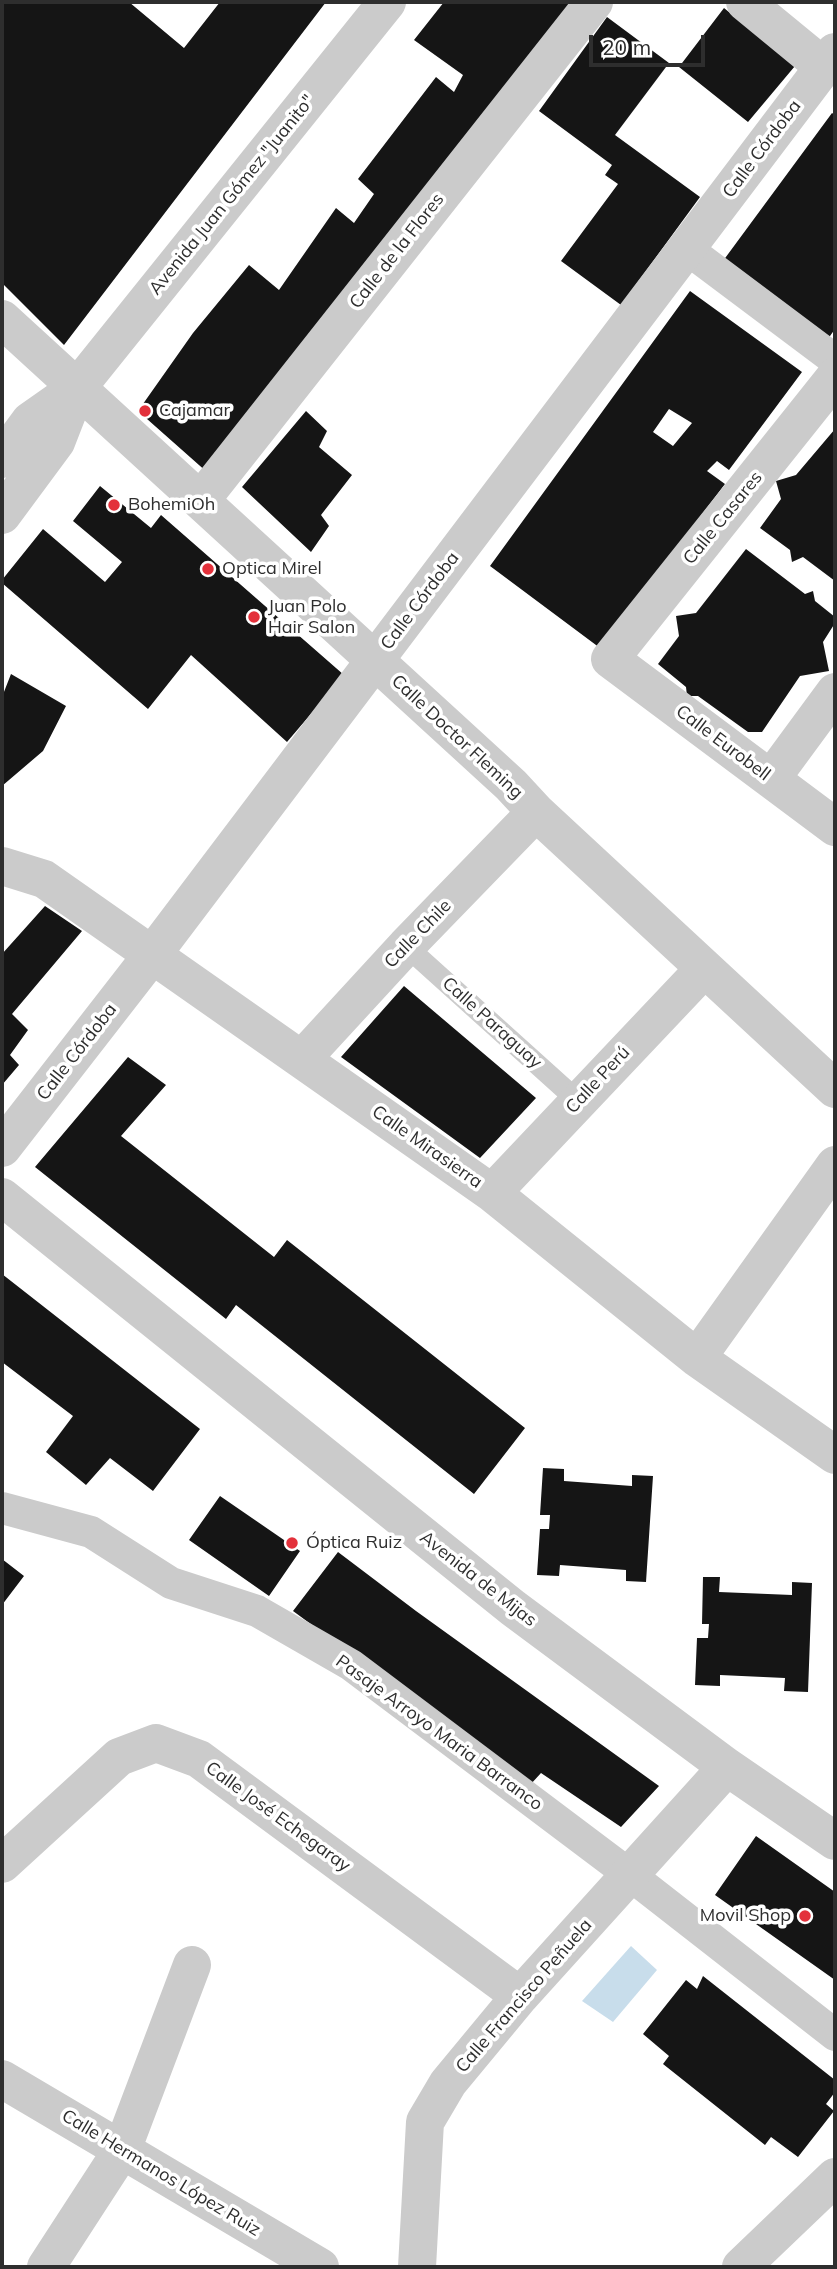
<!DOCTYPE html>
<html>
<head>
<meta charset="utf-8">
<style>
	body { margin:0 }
	#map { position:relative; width:837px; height:2269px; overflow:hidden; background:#fff; font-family:Mulish,sans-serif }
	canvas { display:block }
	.frame { position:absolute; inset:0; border:4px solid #2e2e2e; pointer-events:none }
	.scale { position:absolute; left:589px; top:35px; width:116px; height:32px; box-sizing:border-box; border:4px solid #2e2e2e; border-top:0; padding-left:9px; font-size:21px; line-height:24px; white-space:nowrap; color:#2e2e2e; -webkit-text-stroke:5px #fff; paint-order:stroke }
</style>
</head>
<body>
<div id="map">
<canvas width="837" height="2269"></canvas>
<div class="frame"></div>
<div class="scale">20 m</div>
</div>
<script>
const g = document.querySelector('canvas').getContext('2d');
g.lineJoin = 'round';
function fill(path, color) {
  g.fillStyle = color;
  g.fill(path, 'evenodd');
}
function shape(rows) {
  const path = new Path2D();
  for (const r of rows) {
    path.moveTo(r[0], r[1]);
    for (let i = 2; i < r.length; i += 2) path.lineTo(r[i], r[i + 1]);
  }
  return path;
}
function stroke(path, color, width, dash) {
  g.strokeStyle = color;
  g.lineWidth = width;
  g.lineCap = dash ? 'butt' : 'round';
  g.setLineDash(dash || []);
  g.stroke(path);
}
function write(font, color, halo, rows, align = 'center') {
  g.font = font + ' Mulish,sans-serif';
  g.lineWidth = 7;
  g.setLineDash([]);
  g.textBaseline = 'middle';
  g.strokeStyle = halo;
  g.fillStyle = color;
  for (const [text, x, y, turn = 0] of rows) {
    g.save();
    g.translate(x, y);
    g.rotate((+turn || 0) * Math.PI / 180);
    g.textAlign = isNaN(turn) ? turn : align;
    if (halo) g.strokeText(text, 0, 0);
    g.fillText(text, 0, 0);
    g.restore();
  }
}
const water = shape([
	[631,1946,657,1970,613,2022,582,2001]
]);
const building = shape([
	[2,2,129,2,184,48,220,2,326,2,64,345,2,283],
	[444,2,572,2,208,473,138,411,193,333,249,265,279,290,336,208,354,223,374,194,358,179,436,77,454,92,463,75,414,40],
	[724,8,795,66,748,122,679,67],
	[607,17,669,63,615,135,700,197,621,305,561,261,618,184,605,175,612,165,539,111],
	[832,113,835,115,835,329,825,343,720,265],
	[690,291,802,372,729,470,717,461,707,471,725,484,600,648,490,566],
	[669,409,692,423,673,446,653,432],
	[306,411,327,431,319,447,352,475,321,515,329,526,311,552,242,487],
	[835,429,835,581,803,557,792,562,790,550,760,528,781,499,776,481,796,475],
	[100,486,151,528,161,515,344,675,287,742,191,655,148,709,2,583,2,580,43,529,105,582,122,562,73,521],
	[746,549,805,594,813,591,815,601,835,617,835,623,823,642,829,671,800,676,762,732,748,732,698,696,687,696,686,687,658,664,679,636,676,616,696,613],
	[11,674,66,706,43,751,2,786,2,697],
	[45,906,82,931,12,1014,28,1030,10,1055,19,1065,2,1085,2,954],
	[404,986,536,1098,480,1158,341,1057],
	[128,1057,166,1085,121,1136,274,1257,287,1240,525,1428,474,1494,236,1305,226,1319,35,1167],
	[2,1274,200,1429,153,1491,110,1458,86,1485,46,1452,73,1416,2,1362],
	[543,1468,564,1469,564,1481,632,1486,632,1475,653,1476,646,1582,626,1581,626,1570,560,1565,559,1576,537,1575,540,1529,549,1529,550,1515,540,1515],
	[220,1496,300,1551,269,1596,189,1540],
	[338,1552,416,1611,659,1786,621,1827,541,1773,530,1785,293,1611],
	[2,1559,24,1576,2,1605],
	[703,1577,720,1577,719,1592,792,1595,792,1582,812,1583,808,1692,784,1691,785,1678,720,1675,720,1686,695,1685,697,1638,708,1638,709,1624,702,1624],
	[756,1836,835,1892,835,1980,715,1895],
	[703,1976,835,2080,835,2092,826,2104,834,2111,798,2157,771,2137,765,2145,663,2064,669,2056,643,2034,686,1980,697,1989]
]);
const service = shape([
	[406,946,578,1101]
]);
const pedestrian = shape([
	[687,249,835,360],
	[2,1508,91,1532,171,1583,257,1611,351,1665,630,1875,835,2035]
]);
const minor = shape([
	[745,2,824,67],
	[2,319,511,785,536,812,835,1089],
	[835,377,610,659,835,827],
	[2,459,30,421,77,388,387,2],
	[201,500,594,2],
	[2,515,56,442,77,388],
	[771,779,835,692],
	[2,866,44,879,492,1193,697,1358,835,1455],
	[302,1059,406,946,536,812],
	[2,1148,152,955,835,52],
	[492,1193,704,969],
	[2,1197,513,1608,727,1767,835,1841],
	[697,1358,835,1165],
	[2,1864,119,1757,156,1743,199,1759,520,1996],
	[2,2079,320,2267],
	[46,2267,122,2150,192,1965],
	[417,2267,425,2122,448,2083,520,1996,727,1767],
	[741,2267,835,2177]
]);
const markers = [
	[145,411,7,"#e3313b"],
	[114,505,7,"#e3313b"],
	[208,569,7,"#e3313b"],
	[254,617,7,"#e3313b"],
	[292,1543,7,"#e3313b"],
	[805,1916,7,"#e3313b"]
];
const streetNames = [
	["Calle Córdoba",762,149,-53],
	["Avenida Juan Gómez \"Juanito\"",232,195,-51],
	["Calle de la Flores",397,251,-52],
	["Calle Casares",723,518,-51],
	["Calle Córdoba",420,601,-53],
	["Calle Doctor Fleming",457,737,43],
	["Calle Eurobell",723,743,37],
	["Calle Chile",418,934,-46],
	["Calle Paraguay",492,1023,42],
	["Calle Córdoba",77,1052,-52],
	["Calle Perú",598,1080,-47],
	["Calle Mirasierra",427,1147,35],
	["Avenida de Mijas",478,1579,38],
	["Pasaje Arroyo Maria Barranco",439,1733,36],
	["Calle José Echegaray",278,1817,36],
	["Calle Francisco Peñuela",524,1996,-49],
	["Calle Hermanos López Ruiz",161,2173,31]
];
const poiNames = [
	["Cajamar",159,411],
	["BohemiOh",128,505],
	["Optica Mirel",222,569],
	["Juan Polo",268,607],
	["Hair Salon",268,628],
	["Óptica Ruiz",306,1543],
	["Movil Shop",791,1916,"right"]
];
fill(water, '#c8ddeb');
fill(building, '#151515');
stroke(service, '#cbcbcb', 21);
stroke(pedestrian, '#cbcbcb', 32);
stroke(minor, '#cbcbcb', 38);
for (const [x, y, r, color] of markers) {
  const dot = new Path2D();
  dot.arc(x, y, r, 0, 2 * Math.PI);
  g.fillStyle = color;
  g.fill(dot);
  stroke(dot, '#fff', 2.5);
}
write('18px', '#2e2e2e', '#fff', streetNames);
write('18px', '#2e2e2e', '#fff', poiNames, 'left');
</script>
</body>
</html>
